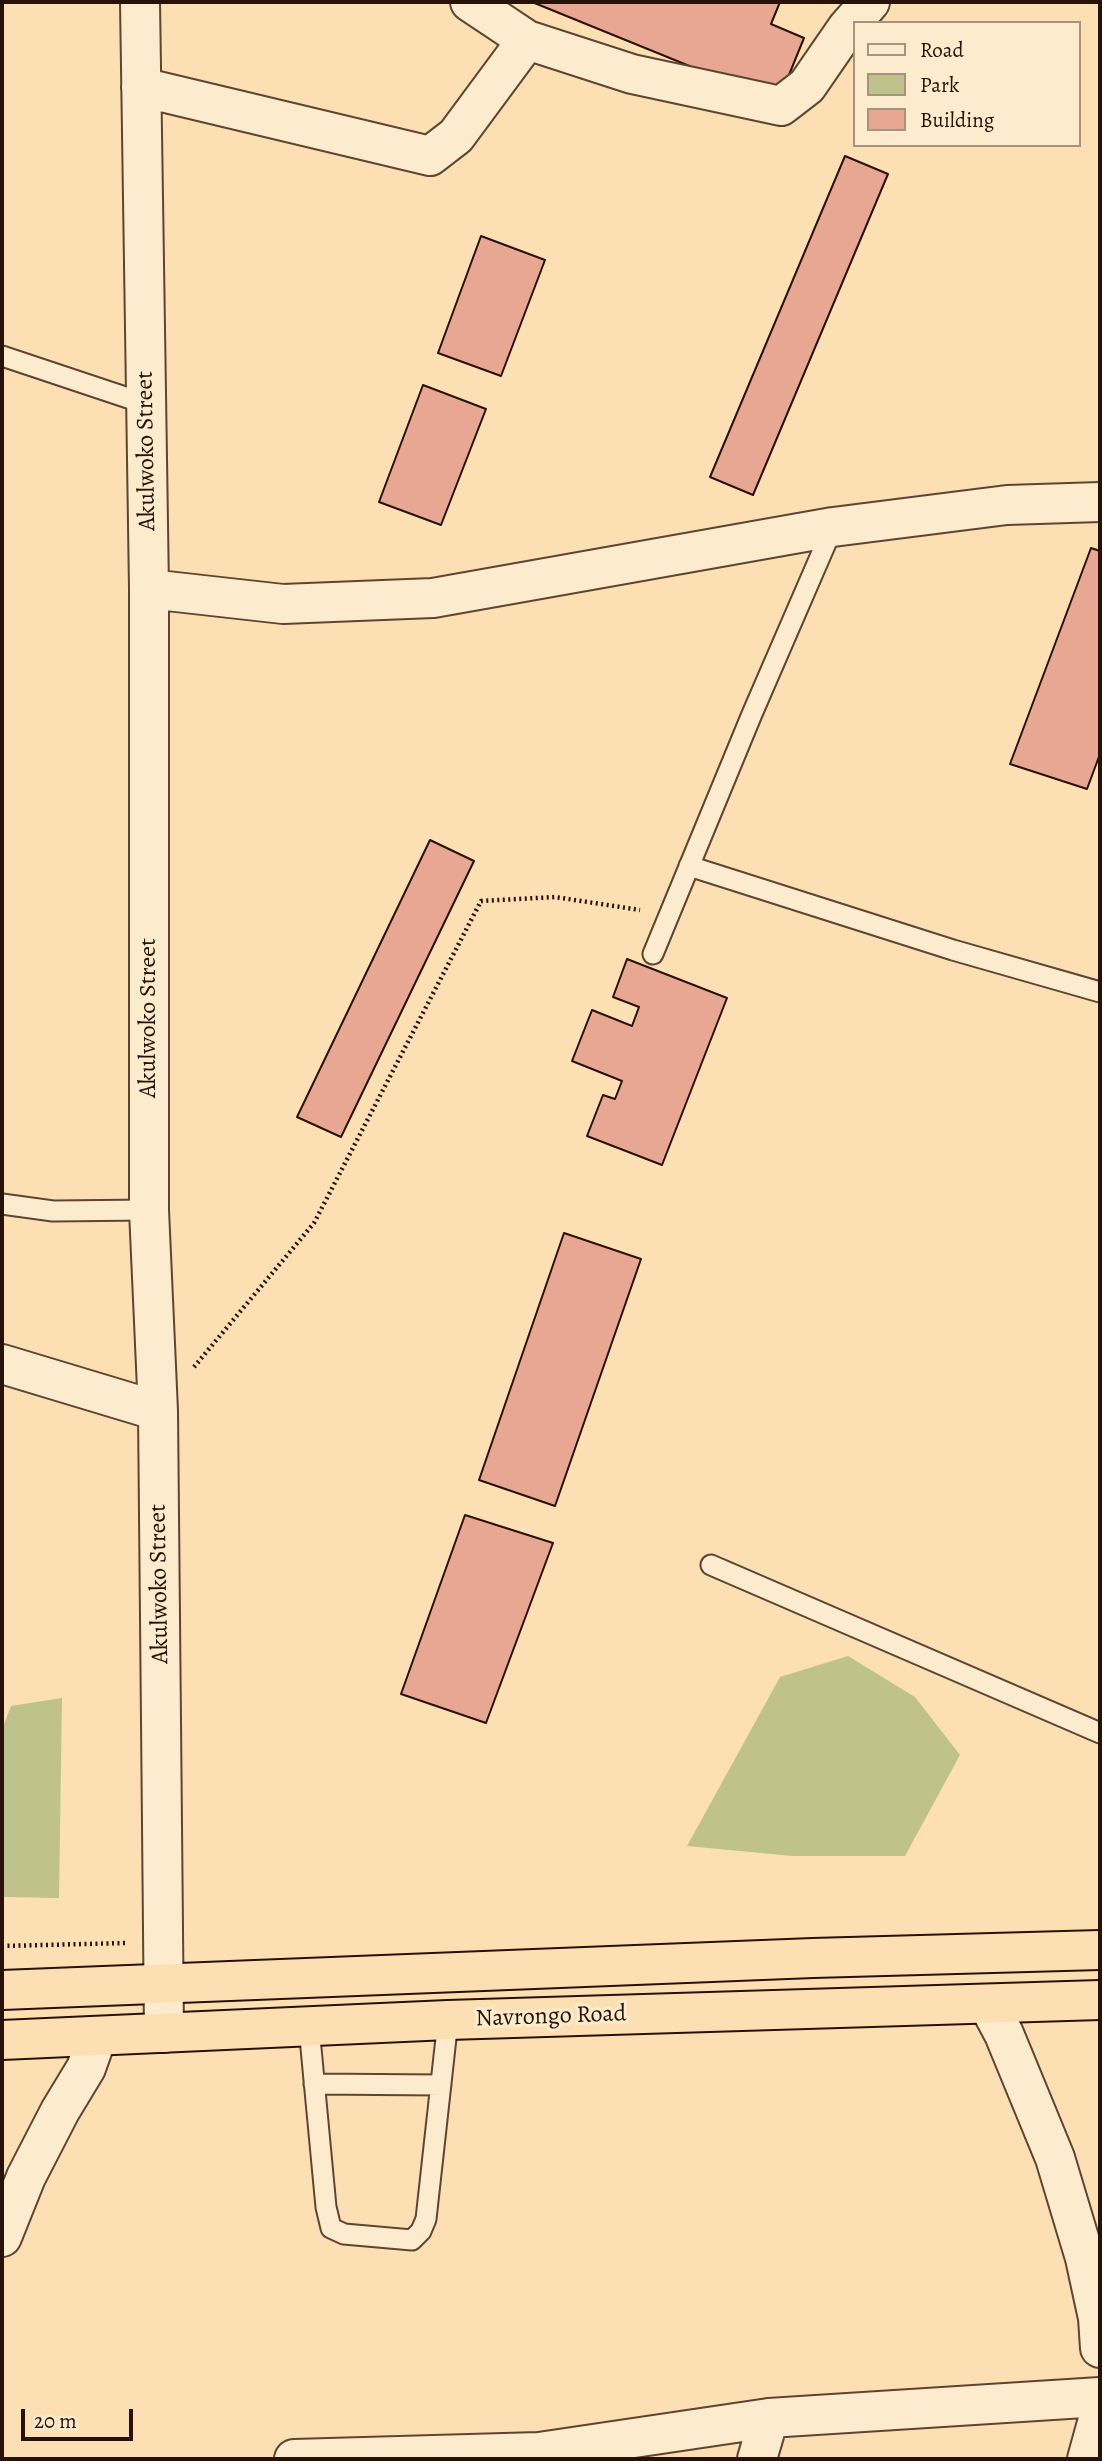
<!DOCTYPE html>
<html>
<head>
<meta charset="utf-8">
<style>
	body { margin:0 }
	#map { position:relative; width:1102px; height:2461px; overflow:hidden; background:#fce0b4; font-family:Alegreya,serif }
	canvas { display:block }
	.frame { position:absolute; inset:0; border:4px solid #281106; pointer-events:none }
	.legend { position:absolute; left:853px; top:21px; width:228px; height:126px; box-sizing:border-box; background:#fdebce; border:2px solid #a8947e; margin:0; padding:9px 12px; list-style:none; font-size:21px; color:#281106 }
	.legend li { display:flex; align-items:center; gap:14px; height:35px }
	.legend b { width:35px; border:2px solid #a8947e }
	.scale { position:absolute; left:21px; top:2409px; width:112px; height:32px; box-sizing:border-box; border:4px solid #281106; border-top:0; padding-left:9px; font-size:21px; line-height:24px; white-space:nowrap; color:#281106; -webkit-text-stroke:5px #fdebce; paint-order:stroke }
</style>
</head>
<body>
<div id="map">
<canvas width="1102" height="2461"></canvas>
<div class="frame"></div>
<ul class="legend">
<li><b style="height:9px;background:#fdebce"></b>Road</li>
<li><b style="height:19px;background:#c0c28c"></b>Park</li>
<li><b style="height:19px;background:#e8a793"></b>Building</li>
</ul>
<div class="scale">20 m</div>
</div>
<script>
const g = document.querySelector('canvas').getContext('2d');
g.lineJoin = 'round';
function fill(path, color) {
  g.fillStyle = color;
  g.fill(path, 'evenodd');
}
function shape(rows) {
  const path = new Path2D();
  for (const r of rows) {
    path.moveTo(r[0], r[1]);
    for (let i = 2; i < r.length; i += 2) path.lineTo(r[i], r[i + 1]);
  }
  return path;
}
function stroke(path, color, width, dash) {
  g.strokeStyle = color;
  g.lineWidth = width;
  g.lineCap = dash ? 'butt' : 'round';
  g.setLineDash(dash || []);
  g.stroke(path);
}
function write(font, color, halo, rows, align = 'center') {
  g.font = font + ' Alegreya,serif';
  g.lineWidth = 6;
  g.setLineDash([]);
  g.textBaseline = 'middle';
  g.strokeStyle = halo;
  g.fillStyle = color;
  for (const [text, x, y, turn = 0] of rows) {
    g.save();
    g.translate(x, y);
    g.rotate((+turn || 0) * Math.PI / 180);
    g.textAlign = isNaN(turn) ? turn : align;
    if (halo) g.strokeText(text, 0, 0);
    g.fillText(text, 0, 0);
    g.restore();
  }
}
const green = shape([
	[848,1656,915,1697,960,1755,905,1856,792,1856,687,1846,780,1677],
	[62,1698,59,1898,2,1897,2,1729,11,1706]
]);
const building = shape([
	[532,2,780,2,771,24,804,38,778,102,532,2],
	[845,156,888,174,753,495,710,477,845,156],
	[481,236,545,260,501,376,438,353,481,236],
	[423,385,486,409,441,525,379,502,423,385],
	[1091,548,1100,551,1100,754,1087,789,1010,764,1091,548],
	[430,840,474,861,341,1137,297,1117,430,840],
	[627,959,727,998,662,1165,587,1136,603,1095,615,1099,622,1081,572,1061,592,1010,632,1026,639,1007,613,997,627,959],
	[564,1233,641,1259,555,1506,479,1480,564,1233],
	[465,1515,553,1543,486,1723,401,1694,465,1515]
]);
const path = shape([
	[194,1367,314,1223,481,901,555,897,640,910],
	[2,1946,127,1943]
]);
const lane = shape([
	[2,356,146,404],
	[689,866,953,950,1100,992],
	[653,954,752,714,833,527],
	[2,1204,53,1211,149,1210],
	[711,1565,1100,1733],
	[309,2027,326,2207,331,2228,344,2234,412,2240,421,2231,426,2219,448,2020],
	[314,2084,441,2085]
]);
const street = shape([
	[140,2,149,589,149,1210,158,1411,164,2033],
	[527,40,632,74,781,106,807,86,847,28,870,2],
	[141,87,430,156,456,136,527,40,470,2],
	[149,589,283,604,433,598,833,527,1007,505,1100,502],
	[2,1364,158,1411],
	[988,2004,1004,2034,1055,2158,1085,2258,1098,2318,1100,2348],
	[2,2237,26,2177,60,2111,86,2068,97,2037],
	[294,2459,539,2452,769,2418,1100,2397],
	[757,2459,769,2418],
	[1087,2459,1100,2412]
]);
const highway = shape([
	[2,1990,813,1958,1100,1950],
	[2,2040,448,2020,1100,2000]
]);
const streetNames = [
	["Akulwoko Street",147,451,-91],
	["Akulwoko Street",149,1018,-90],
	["Akulwoko Street",160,1584,-91],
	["Navrongo Road",551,2017,-2]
];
fill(green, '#c0c28c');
fill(building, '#e8a793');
stroke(building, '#281106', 2);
stroke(lane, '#5d4532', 23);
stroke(street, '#5d4532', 42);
stroke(highway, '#281106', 42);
stroke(path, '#281106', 4.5, [2, 3.5]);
stroke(lane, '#fdebce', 19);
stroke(street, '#fdebce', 38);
stroke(highway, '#fce0b4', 38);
write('24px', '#281106', '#fdebce', streetNames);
</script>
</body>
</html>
